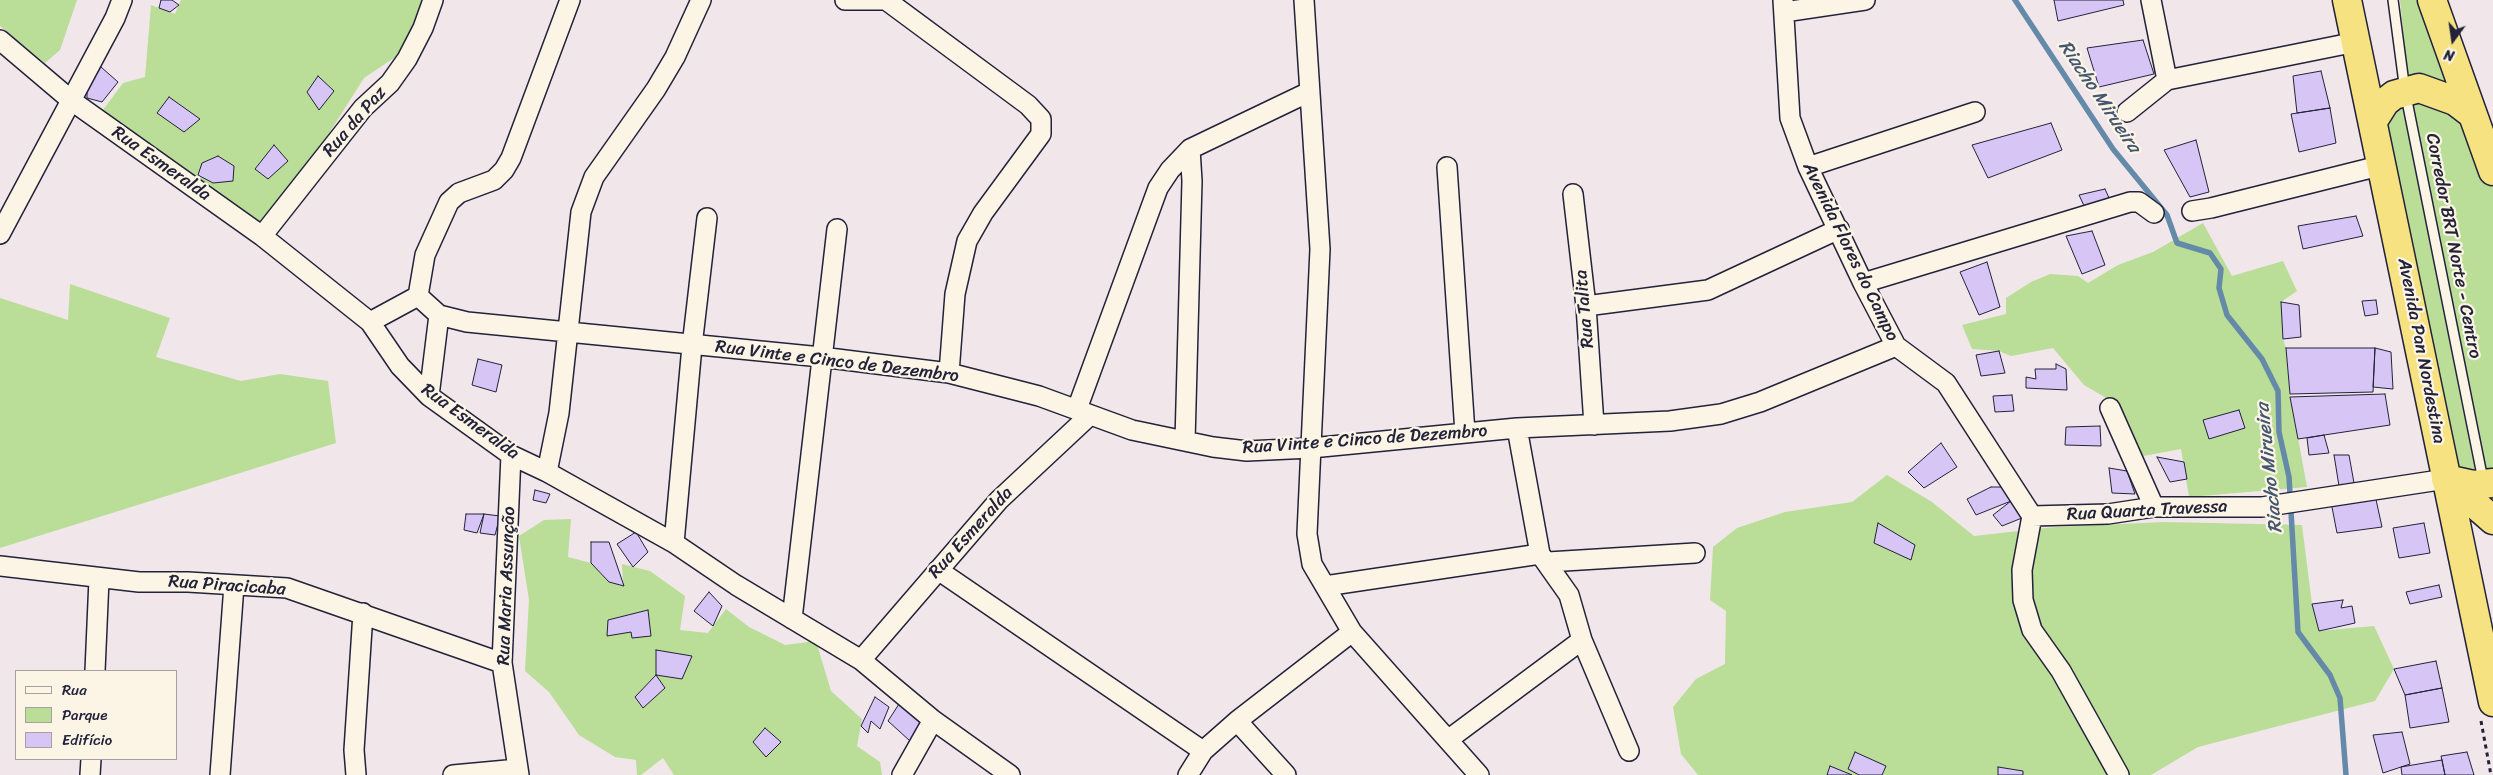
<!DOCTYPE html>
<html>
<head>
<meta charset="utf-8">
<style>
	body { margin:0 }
	#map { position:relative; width:2493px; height:775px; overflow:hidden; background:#f1e7ea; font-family:Sriracha,sans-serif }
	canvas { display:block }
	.legend { position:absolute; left:15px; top:670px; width:162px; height:90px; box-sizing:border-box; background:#fcf5e5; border:1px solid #a5a1a1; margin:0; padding:6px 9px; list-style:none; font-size:15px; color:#22223b }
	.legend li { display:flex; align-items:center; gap:10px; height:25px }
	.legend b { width:25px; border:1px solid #a5a1a1 }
	.north { position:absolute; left:2428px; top:15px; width:50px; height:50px; -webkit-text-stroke:4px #fcf5e5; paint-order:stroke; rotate:194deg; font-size:14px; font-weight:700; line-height:20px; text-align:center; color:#22223b }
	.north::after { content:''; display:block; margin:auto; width:18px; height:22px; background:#22223b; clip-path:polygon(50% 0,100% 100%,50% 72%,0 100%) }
</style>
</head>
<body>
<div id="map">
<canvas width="2493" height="775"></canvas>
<ul class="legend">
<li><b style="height:6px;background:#fcf5e5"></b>Rua</li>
<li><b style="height:14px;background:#badd97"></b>Parque</li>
<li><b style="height:14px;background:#d7c5f6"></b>Edifício</li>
</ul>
<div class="north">N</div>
</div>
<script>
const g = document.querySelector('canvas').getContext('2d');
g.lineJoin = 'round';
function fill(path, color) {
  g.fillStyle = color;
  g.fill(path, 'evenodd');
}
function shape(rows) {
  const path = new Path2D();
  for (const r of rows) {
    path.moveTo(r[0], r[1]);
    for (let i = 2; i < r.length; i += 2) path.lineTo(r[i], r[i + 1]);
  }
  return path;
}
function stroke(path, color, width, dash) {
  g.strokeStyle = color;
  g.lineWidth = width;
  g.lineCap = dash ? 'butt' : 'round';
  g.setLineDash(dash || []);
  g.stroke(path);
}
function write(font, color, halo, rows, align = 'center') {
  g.font = font + ' Sriracha,sans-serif';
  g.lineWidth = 4.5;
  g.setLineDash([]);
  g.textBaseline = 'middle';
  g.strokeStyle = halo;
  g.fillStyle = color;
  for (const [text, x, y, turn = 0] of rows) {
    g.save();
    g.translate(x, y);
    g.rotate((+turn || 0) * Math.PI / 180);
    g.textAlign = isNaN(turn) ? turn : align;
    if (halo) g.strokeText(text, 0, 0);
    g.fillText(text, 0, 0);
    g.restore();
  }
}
const green = shape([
	[0,0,77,0,60,50,45,63,0,26],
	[181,0,424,0,406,50,364,78,305,171,257,224,103,110,123,83,145,77,151,5,175,14],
	[2400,0,2421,0,2463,102,2409,86],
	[2409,93,2468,121,2493,185,2493,474,2487,475],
	[2401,99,2476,476,2451,474,2381,131],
	[2203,223,2232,276,2283,261,2297,291,2281,302,2283,339,2286,348,2290,394,2307,487,2189,497,2181,449,2138,457,2113,402,2084,385,2053,348,2011,356,1999,351,1972,349,1962,325,2006,314,2006,298,2031,282,2050,274,2078,276,2088,283,2118,265,2153,252],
	[70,284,170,318,156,357,241,381,280,374,328,381,336,443,0,548,0,298,68,320],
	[1887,475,1932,502,1974,536,2055,527,2165,522,2302,525,2312,604,2319,631,2374,626,2394,669,2375,701,2198,747,2151,775,1698,775,1681,754,1673,707,1696,679,1725,664,1726,611,1710,600,1713,547,1737,528,1785,512,1852,502],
	[571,519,568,557,591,563,609,582,623,585,622,564,650,571,685,596,680,630,708,633,726,609,749,627,785,645,816,641,831,691,862,719,857,746,880,762,882,775,674,775,663,758,641,775,637,775,636,760,615,757,579,735,549,692,525,671,529,600,519,536,544,520]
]);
const stream = shape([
	[2015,0,2113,149,2167,215,2177,243,2210,253,2221,269,2219,288,2227,315,2262,359,2278,391,2279,432,2289,477,2298,632,2330,675,2340,698,2346,775]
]);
const building = shape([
	[161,0,172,0,179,5,170,12,159,8,161,0],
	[2054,0,2123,0,2124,5,2058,21,2054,0],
	[2143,40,2154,74,2099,87,2087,48,2143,40],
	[101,67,118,82,102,102,87,98,87,82,101,67],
	[2321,71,2330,108,2297,113,2293,76,2321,71],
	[318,76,334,91,319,110,307,92,318,76],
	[169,97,200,119,184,132,157,113,169,97],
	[2330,108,2336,143,2299,152,2291,114,2330,108],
	[2051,123,2062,150,1988,178,1972,145,2051,123],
	[2196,140,2209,192,2190,197,2164,150,2196,140],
	[274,145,288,161,268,179,255,169,274,145],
	[218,156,234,166,233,181,213,183,198,175,202,163,218,156],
	[2105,189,2110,200,2086,210,2079,195,2105,189],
	[2356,216,2363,236,2303,249,2298,226,2356,216],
	[2092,231,2105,265,2082,274,2066,236,2092,231],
	[1987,262,2000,307,1979,315,1960,272,1987,262],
	[2376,300,2378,314,2365,316,2362,301,2376,300],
	[2281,302,2299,305,2301,337,2283,339,2281,302],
	[2286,348,2375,348,2373,392,2290,394,2286,348],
	[2375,348,2391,352,2393,389,2373,387,2375,348],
	[1999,351,2005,373,1981,376,1976,355,1999,351],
	[478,359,502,365,496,392,472,385,478,359],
	[2056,364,2066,369,2067,390,2026,388,2026,377,2036,379,2035,369,2056,369,2056,364],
	[2385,394,2390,425,2298,439,2290,397,2385,394],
	[2012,395,2014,411,1995,412,1993,396,2012,395],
	[2239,410,2245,428,2209,439,2203,420,2239,410],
	[2100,426,2101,446,2065,445,2066,427,2100,426],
	[2324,435,2329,453,2309,455,2307,438,2324,435],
	[1941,443,1957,467,1924,488,1908,472,1941,443],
	[2334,455,2349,455,2354,483,2339,486,2334,455],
	[2157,457,2184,462,2187,479,2170,482,2157,457],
	[2109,468,2127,471,2135,494,2112,493,2109,468],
	[1991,487,2002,487,2011,501,1976,515,1967,499,1991,487],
	[535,490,550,494,546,503,533,500,535,490],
	[2375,495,2382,527,2337,533,2331,502,2375,495],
	[2011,501,2022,518,2002,526,1993,515,2011,501],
	[466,514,484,514,477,533,464,530,466,514],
	[484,514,500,516,495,535,480,533,484,514],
	[1878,523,1915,545,1911,560,1874,543,1878,523],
	[2424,523,2430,553,2399,558,2393,528,2424,523],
	[636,532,648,552,633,567,617,544,636,532],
	[591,542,609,542,624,586,609,582,591,563,591,542],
	[2439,585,2442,597,2410,604,2406,592,2439,585],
	[709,592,722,606,713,626,694,611,709,592],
	[2343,600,2341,608,2352,606,2355,623,2319,631,2312,604,2343,600],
	[648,610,651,636,632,638,631,632,607,636,608,620,648,610],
	[656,650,692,656,682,679,656,675,656,650],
	[2436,661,2442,688,2405,695,2394,669,2436,661],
	[656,675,665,688,643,708,635,697,656,675],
	[2442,688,2449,722,2410,728,2405,695,2442,688],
	[875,697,889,707,880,729,871,721,868,733,861,726,875,697],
	[899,704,923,725,910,741,888,721,899,704],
	[765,728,781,742,766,757,753,742,765,728],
	[2402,732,2410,764,2383,773,2373,735,2402,732],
	[1855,752,1886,766,1882,775,1859,775,1848,769,1855,752],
	[2467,752,2474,775,2445,775,2441,756,2467,752],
	[2442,760,2445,775,2402,775,2401,767,2442,760],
	[1830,766,1852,775,1827,775,1830,766],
	[1998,767,2023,771,2023,775,1998,775,1998,767]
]);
const path = shape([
	[2481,721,2491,775]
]);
const lane = shape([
	[2393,0,2405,91,2483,480]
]);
const street = shape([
	[845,0,886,0],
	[886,0,1028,105,1041,119,1041,134,983,213,967,241,955,294,949,373],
	[1304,0,1320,249,1307,534,1312,564,1352,632,1479,775],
	[1783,0,1790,118,1808,167,1863,283,1896,346,1946,383,2032,516],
	[2151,0,2167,80],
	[1784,12,1865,0],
	[0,40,72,101,262,236,370,322,400,366,429,396,511,455,547,472,674,543,736,585,861,660,933,720,1010,775],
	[2127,112,2167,80,2356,42],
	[1447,167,1465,433],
	[1808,167,1975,112],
	[1573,194,1586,306,1594,425],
	[2192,211,2211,208,2383,165],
	[0,234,115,18,122,0],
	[262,236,363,108,390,83,407,59,423,28,433,0],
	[1863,283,2130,202,2139,202,2154,213],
	[418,296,425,255,449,202,459,193,494,180,504,170,511,158,570,0],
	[1586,306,1708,290,1839,229],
	[370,322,418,296,439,315,467,322,821,357,949,373,1039,396,1132,430,1213,447,1247,451,1311,448,1517,428,1670,421,1721,414,1760,402,1896,346],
	[429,396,439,315],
	[2110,408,2154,507],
	[1077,409,1158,188,1170,170,1190,149,1309,92],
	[1517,428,1540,554],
	[1185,441,1192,181,1190,149],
	[511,455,502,663,519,775],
	[547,472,559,413,581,212,594,177,656,89,675,57,701,0],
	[2032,516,2108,514,2154,507,2262,507,2446,479],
	[2032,516,2022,570,2023,600,2032,630,2061,671,2119,775],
	[674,543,692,346,707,218],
	[1540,554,1569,595,1582,640,1629,751],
	[1548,562,1695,553],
	[0,566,139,582,188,582,287,588,502,663],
	[938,570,1203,751],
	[1325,586,1540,554],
	[792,619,837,229],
	[861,660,999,500,1090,415],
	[95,671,99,579],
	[1237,721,1286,775],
	[1449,739,1582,640],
	[90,775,91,759],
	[220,775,234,585],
	[356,775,354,750,363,613],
	[453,775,518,769],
	[902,775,933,720],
	[1188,775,1203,751,1237,721,1352,632]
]);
const highway = shape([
	[2347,0,2493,702],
	[2432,0,2493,171],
	[2373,121,2385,102,2394,95,2419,88,2455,101,2472,114],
	[2446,479,2493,520],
	[2446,479,2473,485,2493,483]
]);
const streetNames = [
	["Rua da Paz",355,122,-49],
	["Rua Esmeralda",161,164,35],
	["Corredor BRT Norte - Centro",2453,246,79],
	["Avenida Flores do Campo",1850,252,64],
	["Rua Talita",1585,309,-95],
	["Avenida Pan Nordestina",2421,351,79],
	["Rua Vinte e Cinco de Dezembro",837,362,7],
	["Rua Esmeralda",470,422,36],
	["Rua Vinte e Cinco de Dezembro",1365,440,-4],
	["Rua Quarta Travessa",2147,511,-3],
	["Rua Esmeralda",971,533,-48],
	["Rua Piracicaba",227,586,4],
	["Rua Maria Assunção",507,586,-88]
];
const waterNames = [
	["Riacho Mirueira",2099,97,56],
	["Riacho Mirueira",2270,468,-96]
];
fill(green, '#badd97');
stroke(stream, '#658aa9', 5.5);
fill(building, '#d7c5f6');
stroke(building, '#22223b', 1);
stroke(lane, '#22223b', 12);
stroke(street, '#22223b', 22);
stroke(highway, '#22223b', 31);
stroke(path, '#22223b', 3, [4, 4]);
stroke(lane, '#fcf5e5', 9);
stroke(street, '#fcf5e5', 19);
stroke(highway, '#f7e281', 28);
write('18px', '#22223b', '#fcf5e5', streetNames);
write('italic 19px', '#435672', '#fcf5e5', waterNames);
</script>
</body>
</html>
